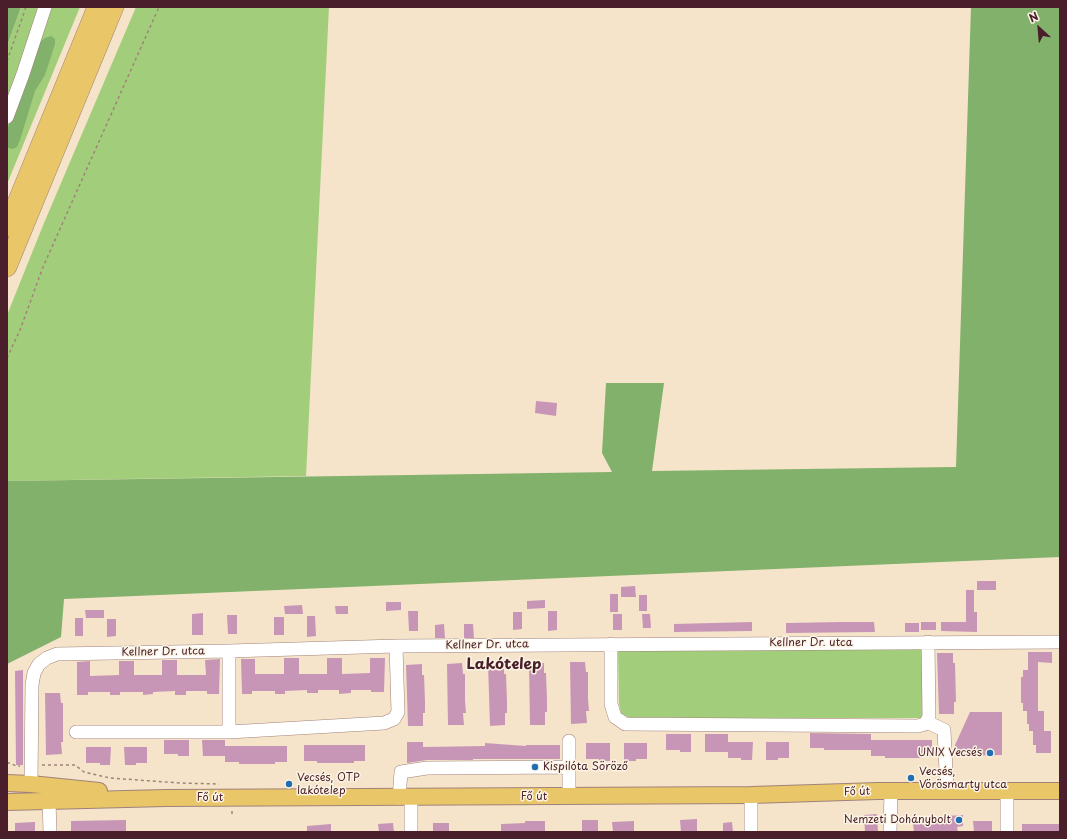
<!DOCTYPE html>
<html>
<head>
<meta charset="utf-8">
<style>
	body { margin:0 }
	#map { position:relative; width:1067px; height:839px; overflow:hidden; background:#f5e4ca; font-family:"Playpen Sans",sans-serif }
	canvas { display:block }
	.frame { position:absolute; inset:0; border:8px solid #4a1f2b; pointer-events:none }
	.north { position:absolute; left:1019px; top:8px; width:40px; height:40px; -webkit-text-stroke:3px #fcf5e5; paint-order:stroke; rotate:334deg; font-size:11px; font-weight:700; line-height:16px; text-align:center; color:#4a1f2b }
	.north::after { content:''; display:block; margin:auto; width:14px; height:18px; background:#4a1f2b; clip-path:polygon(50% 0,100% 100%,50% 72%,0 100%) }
</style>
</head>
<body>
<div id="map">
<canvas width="1067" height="839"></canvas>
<div class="frame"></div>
<div class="north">N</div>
</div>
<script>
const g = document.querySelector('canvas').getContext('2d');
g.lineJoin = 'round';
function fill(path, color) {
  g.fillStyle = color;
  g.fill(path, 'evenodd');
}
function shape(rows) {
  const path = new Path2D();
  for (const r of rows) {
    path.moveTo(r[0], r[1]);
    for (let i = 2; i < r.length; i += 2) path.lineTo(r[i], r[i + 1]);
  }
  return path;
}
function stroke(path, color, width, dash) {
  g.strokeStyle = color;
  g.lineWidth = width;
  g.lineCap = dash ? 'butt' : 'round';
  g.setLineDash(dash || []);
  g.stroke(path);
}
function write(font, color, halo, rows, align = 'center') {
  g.font = font + ' "Playpen Sans",sans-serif';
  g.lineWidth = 3;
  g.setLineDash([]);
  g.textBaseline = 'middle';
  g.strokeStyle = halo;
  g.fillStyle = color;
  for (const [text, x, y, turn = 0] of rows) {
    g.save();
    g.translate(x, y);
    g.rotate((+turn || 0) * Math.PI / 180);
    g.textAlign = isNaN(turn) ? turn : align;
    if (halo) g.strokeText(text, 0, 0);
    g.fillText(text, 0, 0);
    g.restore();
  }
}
const green = shape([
	[21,7,80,7,7,184,7,46],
	[136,7,329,7,306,476,7,481,7,315,44,223],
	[925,648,923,718,630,718,621,713,619,703,618,651]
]);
const forest = shape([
	[7,7,21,7,7,46],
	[971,7,1060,7,1060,557,64,599,61,637,7,664,7,481,612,472,602,453,606,383,664,383,652,471,956,467],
	[51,36,55,39,55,44,45,75,35,91,20,140,17,147,13,149,8,148,7,130,40,42,45,38]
]);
const building = shape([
	[536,401,557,403,556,416,535,413],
	[977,581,996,581,996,590,977,590],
	[635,586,636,597,621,597,621,587],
	[966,590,974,590,974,612,977,612,977,632,941,631,941,622,966,622],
	[610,594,618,594,618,612,610,612],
	[639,595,647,595,647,611,639,611],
	[545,600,545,608,527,609,527,601],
	[386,602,401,602,401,610,386,611],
	[302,605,303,614,285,614,284,606],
	[335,606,348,606,348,614,336,614],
	[85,610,104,610,104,618,86,618],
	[408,611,418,611,418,631,409,631],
	[548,611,557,611,557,630,548,631],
	[513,612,522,612,522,629,513,630],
	[203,613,203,635,192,635,192,614],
	[613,614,622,614,622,630,613,630],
	[642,614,650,614,651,628,643,628],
	[227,615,237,615,237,634,228,634],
	[307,616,315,616,316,636,307,637],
	[274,617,284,617,284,635,274,635],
	[75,618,83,618,83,636,75,636],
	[107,619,116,619,116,636,107,637],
	[752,622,752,631,674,632,674,624],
	[841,622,874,622,875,632,786,633,786,623],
	[921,622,936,622,936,630,921,630],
	[905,623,919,623,919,632,905,632],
	[444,624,445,638,435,638,435,625],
	[464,624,473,624,474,638,464,638],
	[1028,652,1052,652,1052,663,1038,662,1038,711,1044,711,1044,731,1051,731,1051,753,1036,753,1036,745,1033,745,1033,731,1029,731,1029,724,1027,724,1027,711,1023,711,1023,703,1021,703,1021,677,1023,677,1023,670,1028,670],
	[937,653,953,653,953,663,955,663,956,702,954,702,954,714,939,714],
	[284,658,299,658,299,674,327,674,327,658,342,658,342,674,370,673,370,658,385,658,384,692,371,692,371,690,351,690,351,693,339,694,339,690,318,690,318,693,307,693,307,690,285,691,285,694,275,694,275,691,252,691,252,694,242,694,241,659,255,659,255,674,284,674],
	[220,659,219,694,207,694,207,691,186,691,186,695,175,695,175,691,153,692,153,694,143,695,143,692,120,692,120,695,110,695,110,692,88,692,88,695,77,695,77,662,90,661,90,676,119,675,119,661,134,661,134,675,162,675,162,660,177,660,177,675,206,675,205,660],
	[570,662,585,662,586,672,588,672,588,699,589,711,586,711,587,723,571,724],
	[462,663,463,674,465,674,465,700,466,713,463,713,464,725,448,725,447,664],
	[529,663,544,663,544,673,546,673,547,700,547,712,545,712,545,725,530,725],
	[422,664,422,675,424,675,425,701,425,713,423,713,423,726,408,726,406,665],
	[488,664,504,664,504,674,506,674,507,701,507,713,505,713,505,725,490,726],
	[23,670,23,765,16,765,15,671],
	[45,693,60,693,61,703,63,703,63,742,61,742,62,754,46,755],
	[970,712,1002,712,1002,755,955,756,955,745],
	[810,733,871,734,871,740,932,740,932,756,921,756,921,758,885,758,885,756,871,756,871,750,824,750,824,748,810,748],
	[666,734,691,734,691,752,680,752,680,750,666,750],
	[705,734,728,734,728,742,753,742,752,760,741,760,741,758,728,758,728,752,705,752],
	[164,740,189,740,189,756,178,756,178,754,164,754],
	[202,740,225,740,225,746,287,746,287,762,275,762,275,764,239,764,239,762,225,762,225,756,203,756],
	[407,742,423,742,423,747,485,746,485,743,526,746,526,745,560,745,560,759,473,759,473,760,427,760,407,763],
	[766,742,789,742,789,758,778,758,778,760,766,760],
	[586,743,610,743,610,761,599,761,599,759,586,759],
	[624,743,647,743,647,759,636,759,636,761,624,761],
	[304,745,365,745,365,761,354,761,354,763,317,763,317,761,304,761],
	[86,747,111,747,110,765,100,765,100,763,86,763],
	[124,747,147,747,147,763,136,763,136,765,125,765],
	[877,814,878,832,865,832,864,815],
	[963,815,963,826,957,827,958,832,914,832,913,824,946,822,945,816],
	[697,819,697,832,681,832,680,820],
	[126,820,126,832,71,832,71,821],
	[582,820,598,820,598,832,582,832],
	[525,821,545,821,545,832,501,832,501,824,525,823],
	[634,821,634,832,613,832,612,822],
	[973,821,992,821,992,832,974,832],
	[35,822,35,832,15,832,15,823],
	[732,822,733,832,723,832,723,823],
	[393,823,394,832,379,832,378,824],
	[433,823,449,823,449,832,433,832],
	[331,824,331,832,307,832,307,826],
	[1022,824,1060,824,1060,832,1022,832]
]);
const path = shape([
	[7,61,26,7],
	[7,358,20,330,43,267,159,7],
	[7,763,10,763,16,766,20,766],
	[42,765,75,765,84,772,110,778,180,783,219,784],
	[232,811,232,817]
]);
const minor = shape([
	[7,117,23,74,45,7],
	[611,644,611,704,615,717,625,724,918,726,925,724,929,717,928,642],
	[927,722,944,730,947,791],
	[76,732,229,732,384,723,394,719,398,712,396,646],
	[229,732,229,651],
	[569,741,569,767],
	[31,784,32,685,34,673,39,664,47,658,57,654,229,651,396,646,1060,642],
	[1007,791,1007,832],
	[751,795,751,832],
	[399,798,401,772,427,768,569,767,569,797],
	[411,798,411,832],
	[49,801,50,832],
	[890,832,891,791]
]);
const major = shape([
	[7,783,31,784,99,791],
	[7,802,166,798,751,795,878,791,1060,791]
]);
const highway = shape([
	[7,227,97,7],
	[7,267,114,7]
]);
const markers = [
	[990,753,4,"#1f6fb2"],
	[535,767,4,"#1f6fb2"],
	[911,778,4,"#1f6fb2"],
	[289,784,4,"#1f6fb2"],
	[959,820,4,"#1f6fb2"]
];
const streetNames = [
	["Kellner Dr. utca",811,643],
	["Kellner Dr. utca",487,645,-1],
	["Kellner Dr. utca",163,652,-1],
	["Fő út",857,792,-2],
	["Fő út",534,797],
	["Fő út",210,798]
];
const poiNames = [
	["UNIX Vecsés",982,753,"right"],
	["Kispilóta Söröző",543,767],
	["Vecsés,",919,772],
	["Vörösmarty utca",919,785],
	["Vecsés, OTP",297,778],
	["lakótelep",297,791],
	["Nemzeti Dohánybolt",951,820,"right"]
];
const districtNames = [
	["Lakótelep",504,665]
];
fill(green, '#a2ce7b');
fill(forest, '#81b16b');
fill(building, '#c796b6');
stroke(minor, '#a0827a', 14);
stroke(major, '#a0827a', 18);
stroke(highway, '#a0827a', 20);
stroke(path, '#a0827a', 1.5, [3, 3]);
stroke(minor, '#fff', 13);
stroke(major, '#e9c769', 16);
stroke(highway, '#e9c769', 19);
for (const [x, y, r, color] of markers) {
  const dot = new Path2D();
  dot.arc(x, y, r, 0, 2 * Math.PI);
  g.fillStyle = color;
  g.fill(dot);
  stroke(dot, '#fcf5e5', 1.5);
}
write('11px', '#4a1f2b', '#fcf5e5', streetNames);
write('11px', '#4a1f2b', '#fcf5e5', poiNames, 'left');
write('bold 15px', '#4a1f2b', '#fcf5e5', districtNames);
</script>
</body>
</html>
